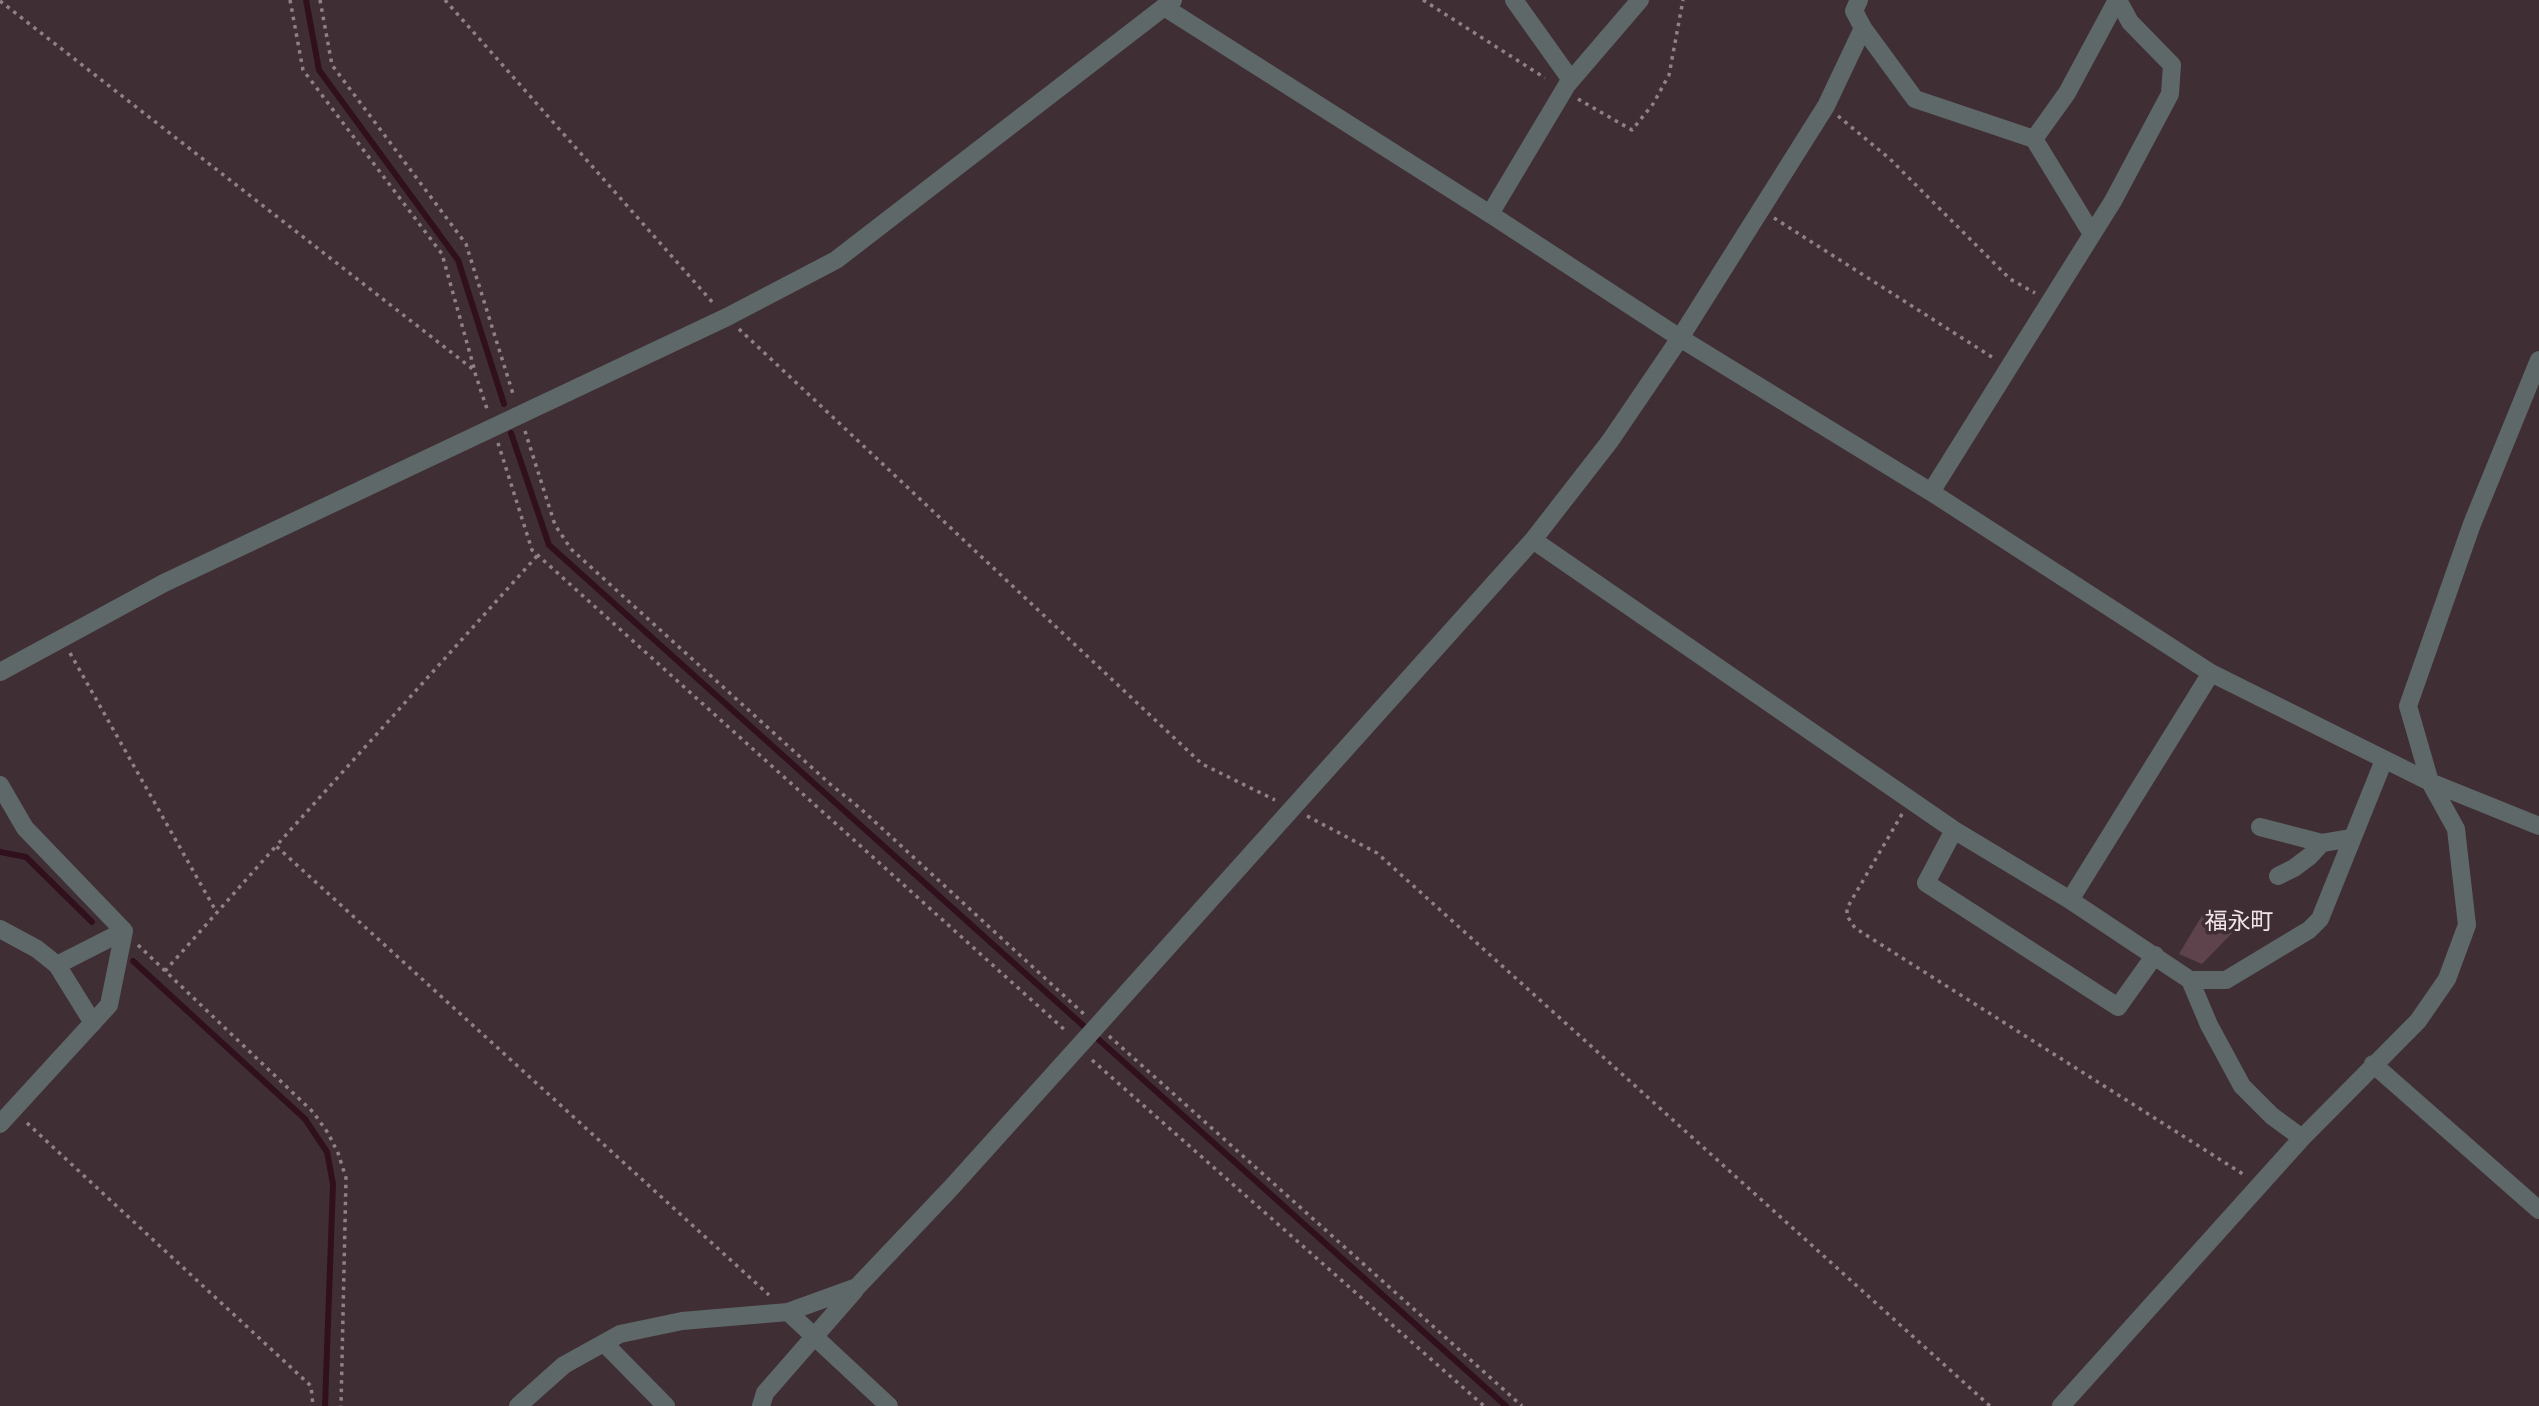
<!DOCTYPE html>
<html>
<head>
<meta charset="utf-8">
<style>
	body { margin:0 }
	canvas { display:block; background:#3f2f34 }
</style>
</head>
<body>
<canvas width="2539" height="1406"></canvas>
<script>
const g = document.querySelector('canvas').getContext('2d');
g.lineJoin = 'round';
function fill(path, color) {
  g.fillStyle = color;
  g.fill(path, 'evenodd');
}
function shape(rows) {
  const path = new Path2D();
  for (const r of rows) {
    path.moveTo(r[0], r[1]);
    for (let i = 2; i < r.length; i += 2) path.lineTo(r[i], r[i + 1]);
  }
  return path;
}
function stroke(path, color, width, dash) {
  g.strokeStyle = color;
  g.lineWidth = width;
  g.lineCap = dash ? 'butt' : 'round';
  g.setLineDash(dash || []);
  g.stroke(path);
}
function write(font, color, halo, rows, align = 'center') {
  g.font = font + ' "Space Grotesk","Noto Sans JP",sans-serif';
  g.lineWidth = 7;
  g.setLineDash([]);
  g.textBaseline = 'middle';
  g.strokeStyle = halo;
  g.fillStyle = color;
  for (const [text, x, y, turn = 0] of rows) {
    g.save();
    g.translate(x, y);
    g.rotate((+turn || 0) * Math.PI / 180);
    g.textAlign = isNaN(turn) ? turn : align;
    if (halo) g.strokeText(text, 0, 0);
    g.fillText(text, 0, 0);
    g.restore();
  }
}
const green = shape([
	[2206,909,2238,927,2202,964,2179,954]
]);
const stream = shape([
	[306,0,319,70,458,260,504,404],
	[511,433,549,545,1506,1406],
	[0,852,26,857,92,922],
	[133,961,305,1119,327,1152,333,1184,325,1406]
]);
const path = shape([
	[290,0,303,70,442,254,474,368],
	[320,0,332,65,466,244,514,397],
	[445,0,714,304],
	[1423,0,1545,78],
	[0,1,474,370,487,409],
	[1578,99,1632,130,1653,104,1669,75,1683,0],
	[1838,116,1890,159,2010,279,2035,293],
	[1774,218,1995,359],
	[739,329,1202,764,1275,800],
	[525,431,555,525,571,549,830,784,861,809,1085,1015],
	[498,443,532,550,1067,1032],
	[537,556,276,846,769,1295],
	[70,653,217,913],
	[1902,814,1847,908,1847,916,1855,928,2246,1176],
	[1307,816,1377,853,1990,1406],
	[138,945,313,1112,328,1133,338,1153,346,1178,341,1406],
	[165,971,276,846],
	[1109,1036,1522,1406],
	[1092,1060,1484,1406],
	[27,1123,311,1386,313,1406]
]);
const minor = shape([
	[1514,0,1571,80],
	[1164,7,1490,214,1680,338,1931,492,2211,673,2430,782,2539,826],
	[1863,28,1915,99,2034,139,2092,234],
	[2034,139,2067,93,2117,0],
	[1490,214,1567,85,1640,0],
	[1931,492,2113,201,2170,94,2172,65,2130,22,2118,0],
	[1533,540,1954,830,2070,900,2190,980,2209,1025,2242,1086,2272,1116,2302,1138],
	[0,672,164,583,727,317,836,260,1173,0],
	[0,785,25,828,124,931,109,1005,0,1124],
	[2260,827,2322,843,2352,838],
	[1954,830,1926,883,2118,1007,2155,955],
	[2278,876,2294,868,2310,856,2322,843],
	[2070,900,2211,673],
	[0,929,37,949,57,965,93,1023],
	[57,965,124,931],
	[2190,980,2226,980,2309,930,2320,919,2384,760],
	[2373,1064,2539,1210],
	[788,1312,889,1406],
	[605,1344,666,1406],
	[518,1406,564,1365,620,1334,682,1321,788,1312,857,1287,950,1189,1097,1026,1533,540,1610,441,1680,338,1826,106,1863,28,1854,11,1859,0],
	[761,1406,765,1393,855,1290],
	[2061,1406,2302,1138,2418,1021,2447,979,2467,925,2456,829,2430,782,2408,706,2472,524,2539,360]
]);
const quarterNames = [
	["福永町",2239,923]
];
fill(green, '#5e434c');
stroke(stream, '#30101c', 6);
stroke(path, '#8f8185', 3.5, [3.5, 5]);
stroke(minor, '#5f6868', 18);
write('23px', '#f0e5e8', '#3f2f34', quarterNames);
</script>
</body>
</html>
